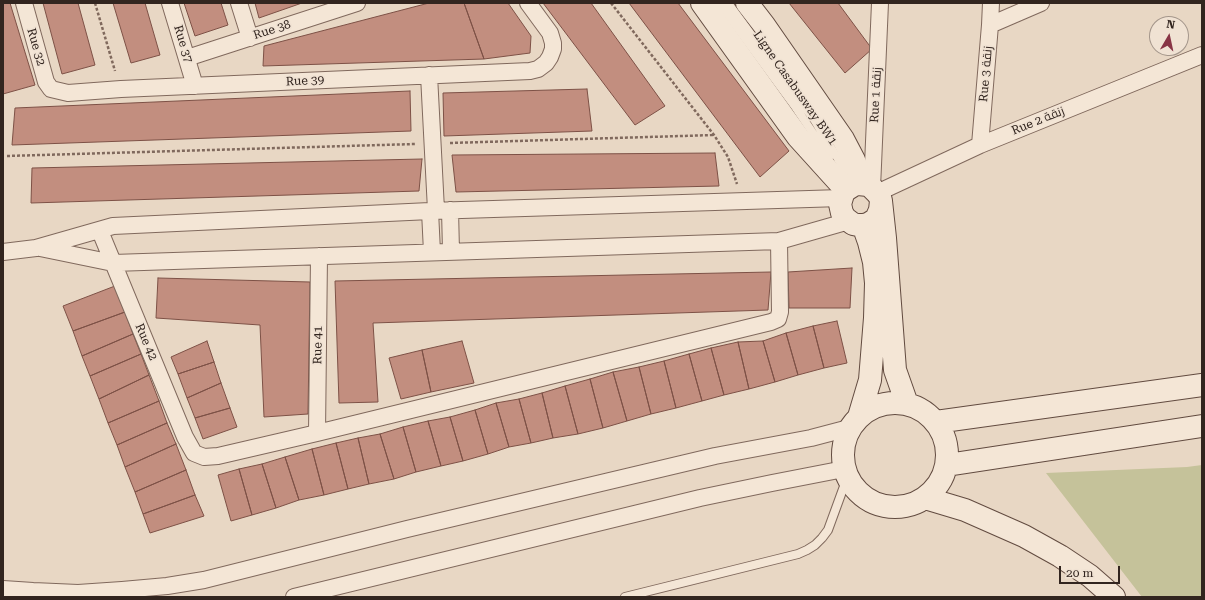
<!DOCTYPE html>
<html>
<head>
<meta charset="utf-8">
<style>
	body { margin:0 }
	#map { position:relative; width:1205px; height:600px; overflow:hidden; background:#e8d7c4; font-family:"Roboto Serif",serif }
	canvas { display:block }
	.frame { position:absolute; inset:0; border:4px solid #32251f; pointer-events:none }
	.north { position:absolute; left:1149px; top:16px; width:40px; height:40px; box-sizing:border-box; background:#f0e2d3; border:1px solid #a4968b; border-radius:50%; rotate:9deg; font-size:11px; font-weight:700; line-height:16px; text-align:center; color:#32251f }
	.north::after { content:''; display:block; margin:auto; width:14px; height:18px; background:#883445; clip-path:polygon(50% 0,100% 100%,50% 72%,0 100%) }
	.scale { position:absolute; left:1059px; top:566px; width:61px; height:18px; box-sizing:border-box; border:2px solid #32251f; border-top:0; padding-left:5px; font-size:12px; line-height:14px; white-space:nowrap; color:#32251f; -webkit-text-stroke:3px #f0e2d3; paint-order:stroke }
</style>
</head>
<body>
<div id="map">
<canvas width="1205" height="600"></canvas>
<div class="frame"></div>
<div class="north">N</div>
<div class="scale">20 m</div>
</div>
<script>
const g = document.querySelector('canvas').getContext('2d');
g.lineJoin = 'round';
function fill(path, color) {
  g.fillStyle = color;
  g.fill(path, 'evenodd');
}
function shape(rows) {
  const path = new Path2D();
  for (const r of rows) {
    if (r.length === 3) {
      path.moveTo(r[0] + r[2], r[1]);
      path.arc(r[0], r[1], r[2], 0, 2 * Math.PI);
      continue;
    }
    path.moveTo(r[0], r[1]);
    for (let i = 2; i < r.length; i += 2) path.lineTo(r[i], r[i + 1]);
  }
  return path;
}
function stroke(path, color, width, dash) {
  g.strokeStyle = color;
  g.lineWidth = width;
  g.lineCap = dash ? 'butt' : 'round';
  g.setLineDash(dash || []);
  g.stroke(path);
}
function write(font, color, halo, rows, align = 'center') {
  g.font = font + ' "Roboto Serif",Cairo,serif';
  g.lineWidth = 3.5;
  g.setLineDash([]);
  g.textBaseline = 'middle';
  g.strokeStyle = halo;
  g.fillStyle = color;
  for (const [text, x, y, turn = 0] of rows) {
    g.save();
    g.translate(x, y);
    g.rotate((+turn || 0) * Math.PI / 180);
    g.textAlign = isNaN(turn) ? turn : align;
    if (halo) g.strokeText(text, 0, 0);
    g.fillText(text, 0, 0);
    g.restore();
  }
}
const green = shape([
	[1202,465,1202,597,1142,597,1046,473,1187,467]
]);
const building = shape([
	[3,3,10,3,35,85,3,94,3,3],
	[43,3,78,3,95,65,62,74,43,3],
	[113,3,145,3,160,55,131,63,113,3],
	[184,3,221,3,228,25,195,36,184,3],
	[255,3,302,3,259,18,255,3],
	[429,3,464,3,484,59,263,66,264,46,429,3],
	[464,3,508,3,531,36,530,53,484,59,464,3],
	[543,3,591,3,665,106,635,125,543,3],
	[629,3,678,3,789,151,760,177,629,3],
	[789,3,838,3,872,49,845,73,789,3],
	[587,89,592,131,444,136,443,93,587,89],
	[410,91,411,131,12,145,15,108,410,91],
	[715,153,719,186,456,192,452,155,715,153],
	[422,159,419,191,31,203,32,168,422,159],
	[852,268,850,308,789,308,788,272,852,268],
	[771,272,768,310,373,323,378,402,339,403,335,281,771,272],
	[158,278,310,282,308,414,264,417,260,325,156,318,158,278],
	[115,286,125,312,73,331,63,306,115,286],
	[125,312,133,334,82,356,73,331,125,312],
	[837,321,847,363,824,368,813,326,837,321],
	[813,326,824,368,798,375,786,333,813,326],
	[786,333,798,375,775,382,763,341,786,333],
	[133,334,141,354,90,376,82,356,133,334],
	[207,341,214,362,178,374,171,357,207,341],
	[462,341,474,383,431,392,422,350,462,341],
	[763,341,775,382,749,389,738,342,763,341],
	[738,342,749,389,724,395,711,348,738,342],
	[711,348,724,395,702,401,689,354,711,348],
	[422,350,431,392,401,399,389,358,422,350],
	[141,354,149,375,99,399,90,376,141,354],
	[689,354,702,401,676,408,664,361,689,354],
	[664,361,676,408,651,414,639,367,664,361],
	[214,362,221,383,187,398,178,374,214,362],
	[639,367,651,414,627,421,613,372,639,367],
	[613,372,627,421,603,428,590,379,613,372],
	[149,375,159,401,108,423,99,399,149,375],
	[590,379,603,428,578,434,565,386,590,379],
	[221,383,230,408,195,418,187,398,221,383],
	[565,386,578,434,553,438,542,393,565,386],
	[542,393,553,438,531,443,519,399,542,393],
	[519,399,531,443,509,447,496,403,519,399],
	[159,401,167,423,117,445,108,423,159,401],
	[496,403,509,447,488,454,475,410,496,403],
	[230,408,237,427,203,439,195,418,230,408],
	[475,410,488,454,463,461,450,417,475,410],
	[450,417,463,461,441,466,428,421,450,417],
	[428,421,441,466,416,472,403,427,428,421],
	[167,423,176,444,125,467,117,445,167,423],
	[403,427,416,472,394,479,380,434,403,427],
	[380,434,394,479,369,484,358,438,380,434],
	[358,438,369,484,348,489,336,443,358,438],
	[336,443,348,489,324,495,312,449,336,443],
	[176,444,186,470,135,492,125,467,176,444],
	[312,449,324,495,299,500,285,457,312,449],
	[285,457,299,500,276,508,262,464,285,457],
	[262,464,276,508,252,515,239,469,262,464],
	[239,469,252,515,231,521,218,475,239,469],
	[186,470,195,495,143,514,135,492,186,470],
	[195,495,204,516,150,533,143,514,195,495]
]);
const path = shape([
	[95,3,115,71],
	[611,3,714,135,728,157,737,184],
	[450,143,714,135],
	[7,156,415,144]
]);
const lane = shape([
	[719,3,796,108,829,157],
	[728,3,815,121,853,184],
	[625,597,798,554,807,550,815,545,822,538,828,530,847,478]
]);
const street = shape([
	[24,3,46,82,51,89,68,93,121,89,530,71,538,69,546,63,550,57,553,49,553,43,550,33,528,3],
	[170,3,195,86],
	[239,3,250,38],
	[990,25,1041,3],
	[187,58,357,3],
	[429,75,436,210],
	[980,145,990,25,991,3],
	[872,188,880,3],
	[877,193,980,145,1202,55],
	[450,210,451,251],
	[430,211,432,252],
	[100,231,185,437,194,453,204,457,218,456,317,433,771,322,778,319,780,312,779,241],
	[40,248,113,263,779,241,849,221],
	[3,252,36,248,113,226,430,211,841,198],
	[317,433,319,256],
	[3,589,33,591,78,593,122,590,167,586,204,580,407,529,715,456,811,438,849,428],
	[294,597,700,498,772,483,844,469]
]);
const secondary = shape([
	[702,3,798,137,846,190],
	[747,3,764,25,843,139,854,160,863,184],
	[881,201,880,210,876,219,868,224,863,225,858,225,853,224,845,218,842,213,840,204,843,194,846,190,854,185,858,184,868,185,872,188,877,193,880,197,881,201,885,238,895,370,907,404],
	[895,455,52],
	[859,417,870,380,875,318,876,283,874,262,869,242,863,225],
	[936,422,1202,385],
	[947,465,1202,426],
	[925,498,965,510,1024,536,1060,556,1090,576,1114,597]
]);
const streetNames = [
	["Rue 38",272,30,-18],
	["Rue 37",183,44,73],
	["Rue 32",36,47,74],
	["Rue 3 زنقة",986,74,-85],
	["Rue 39",305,81,-3],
	["Ligne Casabusway BW1",795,88,55],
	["Rue 1 زنقة",876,95,-87],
	["Rue 2 زنقة",1038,121,-22],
	["Rue 42",146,342,67],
	["Rue 41",318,345,-89]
];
fill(green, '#c5c29a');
fill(building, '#c28e7f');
stroke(building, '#7d5146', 1);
stroke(lane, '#80695d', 10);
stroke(street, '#80695d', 18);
stroke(secondary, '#624b40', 24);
stroke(path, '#80695d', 2.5, [3, 2]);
stroke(lane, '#f4e6d6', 8);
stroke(street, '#f4e6d6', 16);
stroke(secondary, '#f4e6d6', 22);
write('12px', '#32251f', '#f0e2d3', streetNames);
</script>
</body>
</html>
